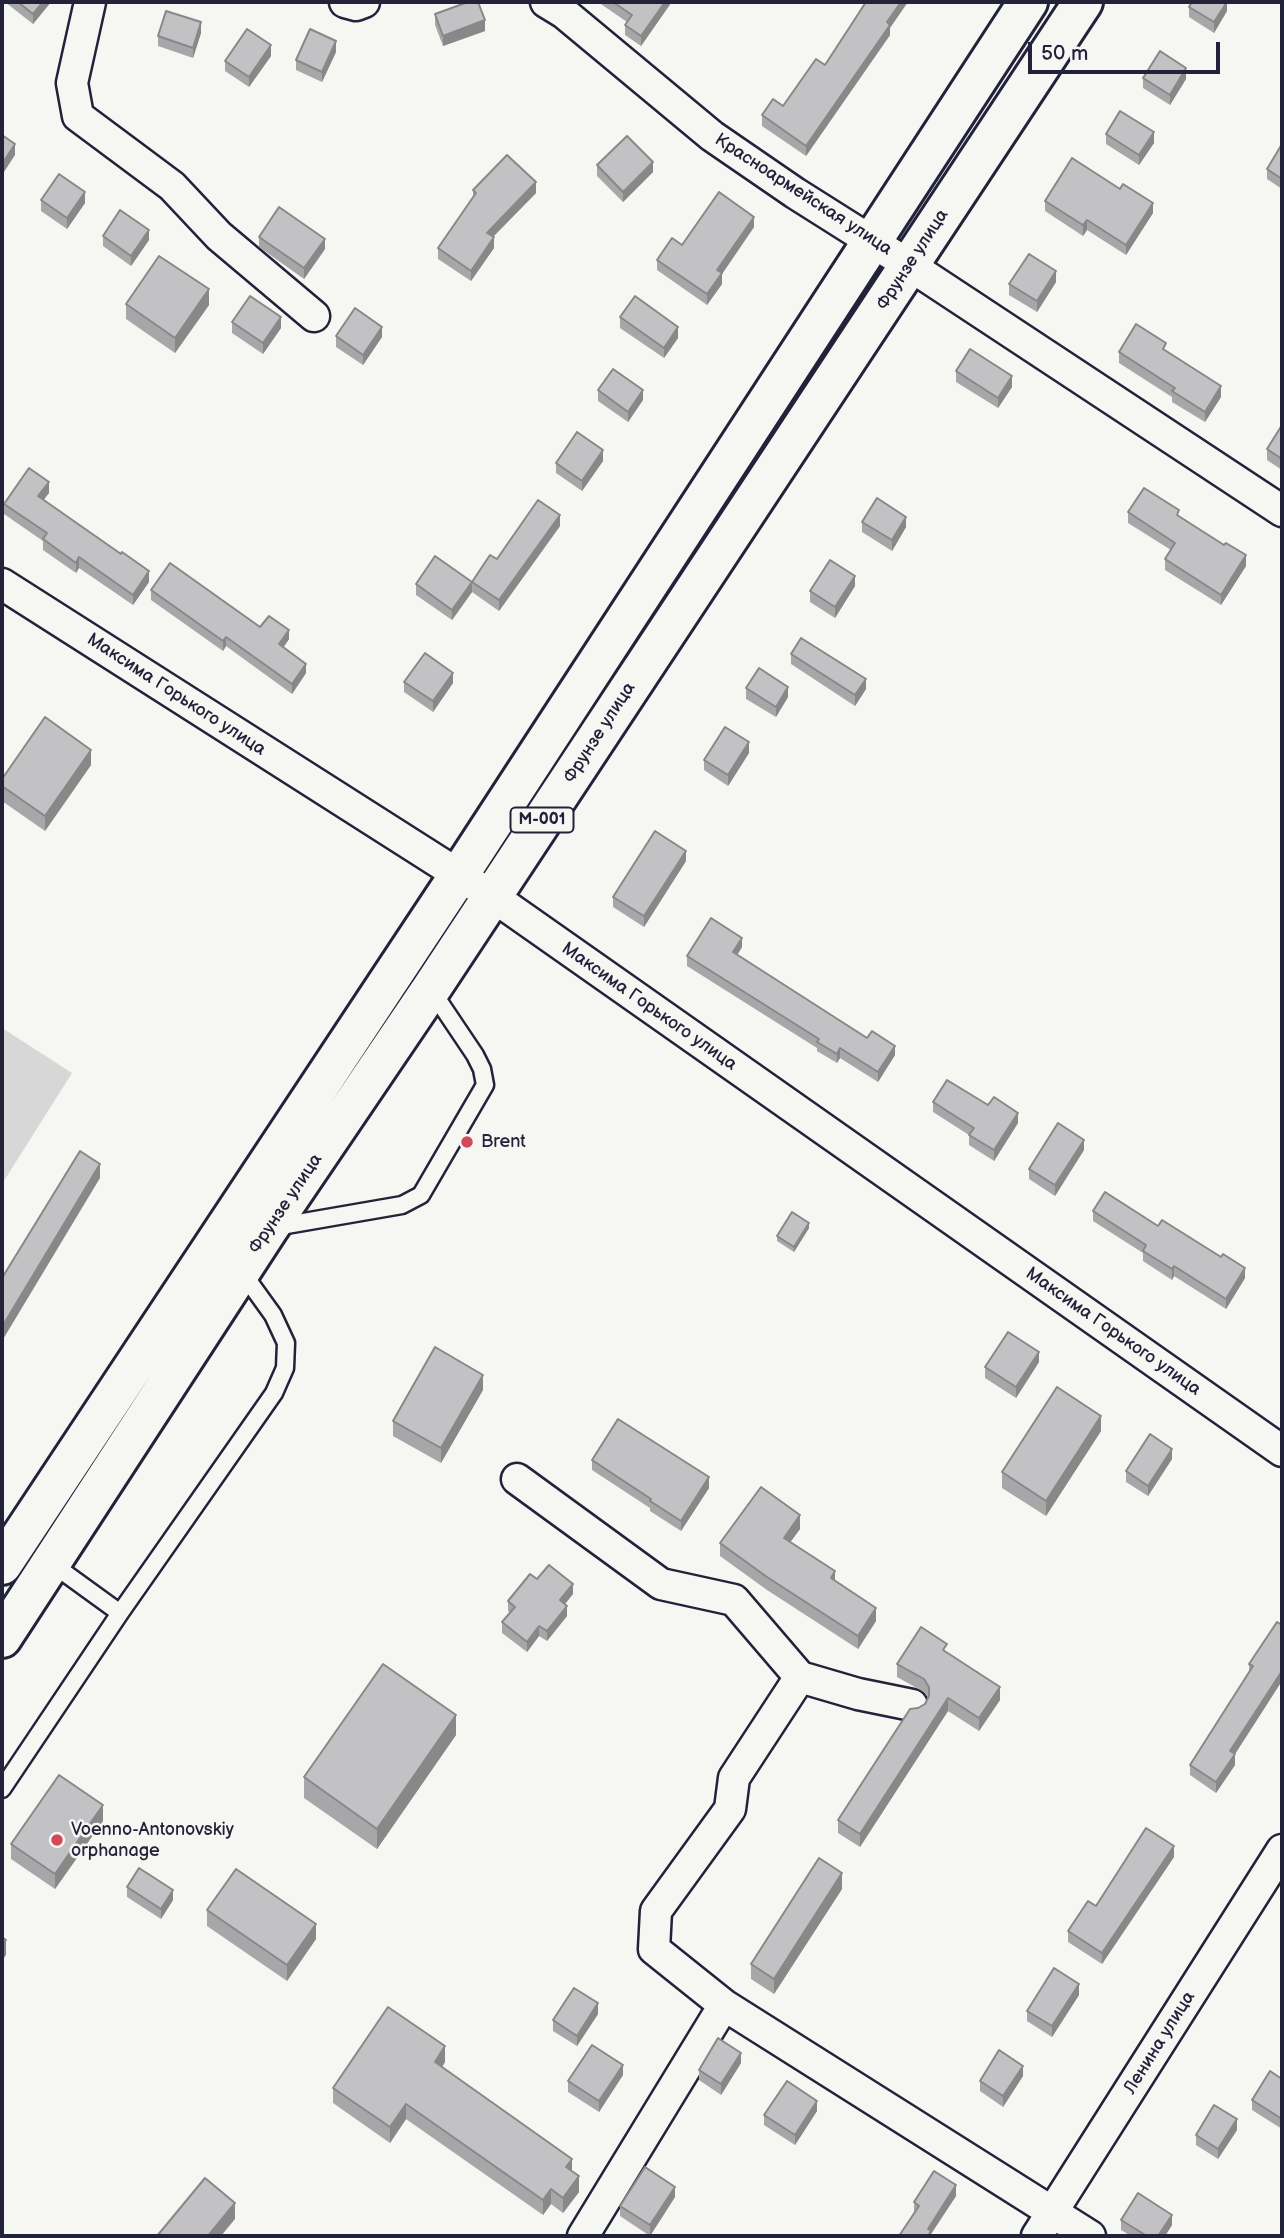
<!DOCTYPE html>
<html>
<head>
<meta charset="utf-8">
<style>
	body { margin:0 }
	#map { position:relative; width:1284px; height:2238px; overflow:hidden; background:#f6f6f2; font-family:"Balsamiq Sans",sans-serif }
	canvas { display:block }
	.frame { position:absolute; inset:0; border:4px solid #22223b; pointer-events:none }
	.scale { position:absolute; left:1028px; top:42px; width:192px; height:32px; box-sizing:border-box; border:4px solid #22223b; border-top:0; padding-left:9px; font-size:21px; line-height:24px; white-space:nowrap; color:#22223b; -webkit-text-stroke:5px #f6f6f2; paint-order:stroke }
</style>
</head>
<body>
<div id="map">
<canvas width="1284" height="2238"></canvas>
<div class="frame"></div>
<div class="scale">50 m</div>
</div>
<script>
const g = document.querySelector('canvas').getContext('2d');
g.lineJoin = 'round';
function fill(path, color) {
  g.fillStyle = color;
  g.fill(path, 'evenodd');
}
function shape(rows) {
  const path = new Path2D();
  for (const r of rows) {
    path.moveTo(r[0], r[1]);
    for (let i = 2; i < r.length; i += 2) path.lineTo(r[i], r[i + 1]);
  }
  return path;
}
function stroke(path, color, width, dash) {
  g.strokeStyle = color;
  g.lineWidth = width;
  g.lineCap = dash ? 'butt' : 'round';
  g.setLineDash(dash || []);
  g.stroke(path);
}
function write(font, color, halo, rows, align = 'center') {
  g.font = font + ' "Balsamiq Sans",sans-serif';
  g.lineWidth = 5;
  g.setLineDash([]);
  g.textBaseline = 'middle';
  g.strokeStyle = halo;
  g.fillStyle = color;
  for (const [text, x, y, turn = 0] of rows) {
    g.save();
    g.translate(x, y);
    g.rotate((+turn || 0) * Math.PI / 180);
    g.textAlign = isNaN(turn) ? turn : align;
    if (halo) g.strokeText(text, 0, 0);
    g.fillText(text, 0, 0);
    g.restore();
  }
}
const green = shape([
	[2,1028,72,1073,2,1184]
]);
const lane = shape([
	[275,1227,402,1205,421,1195,485,1085,482,1069,475,1055,432,991],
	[51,1563,120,1613],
	[2,1789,120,1613,274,1393,285,1368,286,1343,273,1315,242,1272]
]);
const street = shape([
	[90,2,72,83,78,116,172,186,219,236,314,316],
	[345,2,356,5,364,2],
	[546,2,564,13,712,136,795,193,909,265,1282,511],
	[2,584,492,896,1282,1451],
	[517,1479,661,1584,734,1600,800,1677],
	[912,1705,858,1694,800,1677,734,1778,730,1809,656,1911,654,1949,724,2005,1090,2236],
	[583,2236,724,2005],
	[1037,2236,1282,1850]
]);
const primary = shape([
	[2,1565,459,875,1028,2],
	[2,1638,269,1228,431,989,1083,2]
]);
const wall = shape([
	[5,2,51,2,33,24],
	[598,2,671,2,671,3,641,46,625,35,625,25,627,22],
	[1227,2,1227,11,1214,33,1189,17,1189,7],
	[435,14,485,31,443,46,435,25],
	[890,28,890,35,806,156,762,126,762,115,783,106,825,65],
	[201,33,193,58,158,46,158,36],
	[336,52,322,82,296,70,296,60],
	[271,56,249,87,225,71,225,61],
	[1143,78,1186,79,1170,105,1143,88],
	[1106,134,1154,143,1139,165,1106,144],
	[1282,144,1282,189,1267,179,1267,169],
	[597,165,653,172,623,202,597,176],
	[473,190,536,193,493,237,494,248,471,281,438,259,438,248,473,197],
	[41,200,85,203,67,229,41,211],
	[1045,201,1153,213,1126,255,1087,230,1083,236,1045,211],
	[754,227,722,274,722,284,707,305,657,270,657,260,682,245],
	[103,236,149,240,131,266,103,246],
	[259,237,325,249,304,279,259,247],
	[1056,282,1037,312,1009,295,1009,284],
	[126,304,209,305,175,353,126,319],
	[620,317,678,338,664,358,620,328],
	[232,322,281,328,263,354,232,333],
	[336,336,382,337,363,365,336,347],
	[1119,352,1166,352,1221,397,1205,422,1172,402,1172,397,1119,363],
	[956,371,1012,387,998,408,956,382],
	[598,390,643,400,628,422,598,401],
	[1282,425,1282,470,1267,460,1267,449],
	[603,461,582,491,556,473,556,463],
	[49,493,43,500,149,582,133,605,79,568,76,573,43,550,43,541,4,514,4,504],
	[1128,512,1179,516,1246,566,1221,605,1165,570,1165,559,1171,550,1128,523],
	[862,522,906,527,892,551,862,532],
	[560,526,499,611,472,592,452,620,416,595,416,584,472,582,497,559],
	[855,586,835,618,810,602,810,591],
	[151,590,260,627,289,639,283,648,306,673,292,694,226,646,223,651,151,600],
	[791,654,866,689,855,706,791,664],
	[404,682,453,683,433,712,404,692],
	[746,688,788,697,776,717,746,699],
	[749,753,728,786,704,770,704,760],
	[91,765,45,831,2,801,2,779],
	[686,861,644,927,613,907,613,897],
	[742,947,737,955,895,1055,878,1082,840,1058,837,1063,817,1051,817,1048,687,966,687,956],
	[933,1102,988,1105,1018,1123,994,1161,969,1145,969,1135,933,1112],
	[1084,1150,1055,1196,1029,1179,1029,1169],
	[1093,1211,1158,1226,1245,1278,1226,1309,1174,1276,1172,1280,1143,1261,1143,1253,1093,1221],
	[809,1228,794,1252,777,1241,777,1236],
	[1039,1362,1016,1398,985,1378,985,1367],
	[483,1390,441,1463,393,1436,393,1421],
	[1101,1431,1046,1516,1002,1488,1002,1472],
	[1172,1459,1148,1496,1126,1482,1126,1471],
	[592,1460,709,1488,681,1531,650,1511,650,1508,592,1470],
	[800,1529,790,1542,835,1581,876,1621,858,1649,767,1590,720,1556,720,1543],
	[537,1579,573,1594,565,1604,567,1616,547,1641,539,1636,527,1652,502,1633,502,1622,510,1613,508,1611,508,1601],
	[1282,1625,1234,1754,1235,1765,1216,1793,1190,1775,1190,1765,1249,1672,1249,1664],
	[947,1652,1000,1700,979,1731,948,1711,860,1847,838,1833,838,1820,918,1708,925,1704,928,1698,924,1692,897,1677,897,1664],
	[456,1735,377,1849,304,1798,304,1777],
	[103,1821,55,1889,11,1859,11,1844],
	[1174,1857,1102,1964,1068,1942,1068,1931,1096,1906],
	[127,1887,173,1900,161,1919,127,1897],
	[842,1889,774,1994,751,1979,751,1964],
	[207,1910,316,1939,287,1981,207,1926],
	[1079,1995,1052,2037,1027,2021,1027,2011],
	[598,2014,577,2046,553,2031,553,2020],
	[445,2062,442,2067,572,2172,579,2192,563,2213,551,2204,543,2215,406,2119,390,2143,333,2103,333,2088],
	[741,2063,721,2095,699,2080,699,2070],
	[623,2075,599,2112,568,2092,568,2081],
	[1023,2076,1003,2107,980,2091,980,2081],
	[1282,2079,1282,2129,1252,2110,1252,2100],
	[817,2111,795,2145,764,2125,764,2115],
	[1237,2130,1218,2159,1196,2145,1196,2135],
	[956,2196,931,2234,931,2236,914,2213,914,2202],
	[675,2197,650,2236,620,2216,620,2206],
	[1121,2220,1172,2225,1165,2236,1131,2236,1121,2230]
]);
const shadedWall = shape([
	[43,2,51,2,33,24,33,14],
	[665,2,671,3,641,46,641,36],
	[901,2,908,2,890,28,890,35,806,156,806,146],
	[1227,2,1227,11,1214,33,1214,22],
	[485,20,485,31,443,46,443,36],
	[201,22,201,33,193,58,193,48],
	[336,41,336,52,322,82,322,72],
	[271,45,271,56,249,87,249,77],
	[1186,68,1186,79,1170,105,1170,95],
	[1154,132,1154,143,1139,165,1139,155],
	[15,144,15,155,2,175,2,164],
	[653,162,653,172,623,202,623,192],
	[536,182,536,193,487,243,487,233],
	[85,192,85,203,67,229,67,218],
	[1153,203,1153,213,1126,255,1126,245],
	[754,217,754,227,722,274,722,284,707,305,707,294,717,270],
	[1087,220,1087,230,1083,236,1083,225],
	[149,230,149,240,131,266,131,256],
	[494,237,494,248,471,281,471,271],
	[325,239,325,249,304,279,304,268],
	[1056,271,1056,282,1037,312,1037,301],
	[209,289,209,305,175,353,175,338],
	[281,317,281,328,263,354,263,343],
	[382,327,382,337,363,365,363,355],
	[678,327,678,338,664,358,664,348],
	[1012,376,1012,387,998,408,998,398],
	[1221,386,1221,397,1205,422,1205,412],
	[643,390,643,400,628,422,628,412],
	[603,450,603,461,582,491,582,481],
	[49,482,49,493,38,507,38,496],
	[560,515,560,526,499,611,499,600],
	[906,517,906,527,892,551,892,540],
	[1246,555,1246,566,1221,605,1221,595],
	[79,557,79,568,76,573,76,563],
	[149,571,149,582,133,605,133,595],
	[855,576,855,586,835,618,835,607],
	[472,582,472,592,452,620,452,610],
	[289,630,289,639,279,654,279,644],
	[226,637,226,646,223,651,223,641],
	[306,664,306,673,292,694,292,684],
	[453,673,453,683,433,712,433,701],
	[866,679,866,689,855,706,855,695],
	[788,687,788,697,776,717,776,707],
	[749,742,749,753,728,786,728,775],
	[91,750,91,765,45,831,45,816],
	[686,851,686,861,644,927,644,916],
	[742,938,742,947,733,962,733,952],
	[895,1046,895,1055,878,1082,878,1072],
	[840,1048,840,1058,837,1063,837,1054],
	[1018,1113,1018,1123,994,1161,994,1150],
	[1084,1140,1084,1150,1055,1196,1055,1185],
	[100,1164,100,1178,2,1341,2,1327],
	[809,1223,809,1228,794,1252,794,1247],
	[1174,1266,1174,1276,1172,1280,1172,1269],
	[1245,1268,1245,1278,1226,1309,1226,1299],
	[1039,1352,1039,1362,1016,1398,1016,1387],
	[483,1375,483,1390,441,1463,441,1448],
	[1101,1416,1101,1431,1046,1516,1046,1501],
	[1172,1449,1172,1459,1148,1496,1148,1486],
	[709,1477,709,1488,681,1531,681,1521],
	[800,1515,800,1529,784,1551,784,1538],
	[835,1571,835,1584,831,1578],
	[573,1584,573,1594,560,1610,560,1600],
	[567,1606,567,1616,547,1641,547,1631],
	[876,1608,876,1621,858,1649,858,1636],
	[539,1626,539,1636,527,1652,527,1642],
	[1282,1671,1282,1681,1230,1762,1230,1751],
	[1000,1687,1000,1700,979,1731,979,1718],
	[948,1698,948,1711,860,1847,860,1834],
	[456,1715,456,1735,377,1849,377,1829],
	[1235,1754,1235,1765,1216,1793,1216,1782],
	[103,1805,103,1821,55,1889,55,1874],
	[1174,1846,1174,1857,1102,1964,1102,1953],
	[842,1873,842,1889,774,1994,774,1979],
	[173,1890,173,1900,161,1919,161,1909],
	[316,1924,316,1939,287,1981,287,1965],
	[6,1940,6,1955,2,1961,2,1946],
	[1079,1984,1079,1995,1052,2037,1052,2026],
	[598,2003,598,2014,577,2046,577,2036],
	[445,2046,445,2062,435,2078,435,2062],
	[741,2053,741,2063,721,2095,721,2084],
	[623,2065,623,2075,599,2112,599,2101],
	[1023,2066,1023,2076,1003,2107,1003,2096],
	[817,2101,817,2111,795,2145,795,2135],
	[406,2104,406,2119,390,2143,390,2127],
	[1237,2119,1237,2130,1218,2159,1218,2149],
	[572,2159,572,2174,566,2167],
	[579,2176,579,2192,563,2213,563,2198],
	[956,2185,956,2196,931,2234,931,2236,928,2236,928,2229],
	[675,2187,675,2197,650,2236,650,2225],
	[551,2189,551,2204,543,2215,543,2200],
	[235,2203,235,2219,221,2236,208,2236],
	[1172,2215,1172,2225,1165,2236,1158,2236]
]);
const building = shape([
	[18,2,43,2,33,14,18,2],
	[468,2,478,2,485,20,443,36,435,14,468,2],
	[613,2,665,2,641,36,625,25,632,15,613,2],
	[866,2,901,2,887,22,890,25,806,146,762,115,773,99,783,106,816,59,825,65,866,2],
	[1192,2,1227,2,1214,22,1189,7,1192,2],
	[166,11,201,22,193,48,158,36,166,11],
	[247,29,271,45,249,77,225,61,247,29],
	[310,29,336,41,322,72,296,60,310,29],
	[1160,51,1186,68,1170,95,1143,78,1160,51],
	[1120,111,1154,132,1139,155,1106,134,1120,111],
	[2,135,15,144,2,164,2,135],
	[627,136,653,162,623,192,597,165,627,136],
	[1282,144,1282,179,1267,169,1282,144],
	[507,155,536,182,487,233,494,237,471,271,438,248,476,193,473,190,507,155],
	[1072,158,1120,189,1123,184,1153,203,1126,245,1087,220,1083,225,1045,201,1072,158],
	[59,174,85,192,67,218,41,200,59,174],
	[719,192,754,217,717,270,722,273,707,294,657,260,672,238,682,245,719,192],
	[279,207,325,239,304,268,259,237,279,207],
	[120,210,149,230,131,256,103,236,120,210],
	[1029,254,1056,271,1037,301,1009,284,1029,254],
	[159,256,209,289,175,338,126,304,159,256],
	[250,296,281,317,263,343,232,322,250,296],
	[635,296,678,327,664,348,620,317,635,296],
	[355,308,382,327,363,355,336,336,355,308],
	[1136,324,1166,343,1163,349,1221,386,1205,412,1172,391,1175,388,1119,352,1136,324],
	[970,349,1012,376,998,398,956,371,970,349],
	[613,369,643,390,628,412,598,390,613,369],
	[1282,425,1282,459,1267,449,1282,425],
	[577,432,603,450,582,481,556,463,577,432],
	[29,468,49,482,38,496,121,554,122,552,149,571,133,595,79,557,76,563,43,539,47,533,4,504,29,468],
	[1144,488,1179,510,1177,515,1224,545,1226,543,1246,555,1221,595,1165,559,1175,543,1128,512,1144,488],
	[877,498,906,517,892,540,862,522,877,498],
	[538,500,560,515,499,600,472,582,490,555,497,559,538,500],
	[435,556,472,582,452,610,416,584,435,556],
	[830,560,855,576,835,607,810,591,830,560],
	[170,563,260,627,269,616,289,630,279,644,306,664,292,684,226,637,223,641,151,590,170,563],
	[801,638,866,679,855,695,791,654,801,638],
	[425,653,453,673,433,701,404,682,425,653],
	[759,668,788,687,776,707,746,688,759,668],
	[45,717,91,750,45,816,2,786,2,779,45,717],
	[725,727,749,742,728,775,704,760,725,727],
	[655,831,686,851,644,916,613,897,655,831],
	[711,918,742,938,733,952,867,1038,872,1031,895,1046,878,1072,840,1048,837,1054,817,1042,819,1039,687,956,711,918],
	[947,1080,988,1105,994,1097,1018,1113,994,1150,969,1135,974,1128,933,1102,947,1080],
	[1058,1123,1084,1140,1055,1185,1029,1169,1058,1123],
	[80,1151,100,1164,2,1327,2,1278,80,1151],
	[1105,1192,1158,1226,1162,1220,1221,1257,1223,1254,1245,1268,1226,1299,1174,1266,1172,1269,1143,1251,1146,1245,1093,1211,1105,1192],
	[792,1212,809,1223,794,1247,777,1236,792,1212],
	[1008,1332,1039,1352,1016,1387,985,1367,1008,1332],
	[435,1347,483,1375,441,1448,393,1421,435,1347],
	[1057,1387,1101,1416,1046,1501,1002,1472,1057,1387],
	[618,1419,709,1477,681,1521,650,1501,651,1499,592,1460,618,1419],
	[1150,1434,1172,1449,1148,1486,1126,1471,1150,1434],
	[761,1487,800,1515,784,1538,835,1571,831,1578,876,1608,858,1636,767,1577,720,1543,761,1487],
	[549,1565,573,1584,560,1600,567,1606,547,1631,539,1626,527,1642,502,1622,515,1607,508,1601,530,1574,537,1579,549,1565],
	[1277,1622,1282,1625,1282,1671,1230,1751,1235,1754,1216,1782,1190,1765,1253,1666,1249,1664,1277,1622],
	[921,1627,947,1644,943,1650,1000,1687,979,1718,948,1698,860,1834,838,1820,910,1709,918,1708,925,1704,929,1696,929,1687,924,1679,897,1664,921,1627],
	[383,1664,456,1715,377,1829,304,1777,383,1664],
	[59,1775,103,1805,55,1874,11,1844,59,1775],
	[1146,1828,1174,1846,1102,1953,1068,1931,1088,1901,1096,1906,1146,1828],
	[819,1858,842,1873,774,1979,751,1964,819,1858],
	[139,1868,173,1890,161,1909,127,1887,139,1868],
	[236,1869,316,1924,287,1965,207,1910,236,1869],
	[2,1937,6,1940,2,1946,2,1937],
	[1054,1968,1079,1984,1052,2026,1027,2011,1054,1968],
	[574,1988,598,2003,577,2036,553,2020,574,1988],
	[388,2007,445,2046,435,2062,572,2159,566,2167,579,2176,563,2198,551,2189,543,2200,406,2104,390,2127,333,2088,388,2007],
	[718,2038,741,2053,721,2084,699,2070,718,2038],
	[592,2045,623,2065,599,2101,568,2081,592,2045],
	[999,2050,1023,2066,1003,2096,980,2081,999,2050],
	[1270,2071,1282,2079,1282,2119,1252,2100,1270,2071],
	[787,2081,817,2101,795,2135,764,2115,787,2081],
	[1214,2105,1237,2119,1218,2149,1196,2135,1214,2105],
	[645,2167,675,2187,650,2225,620,2206,645,2167],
	[934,2171,956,2185,928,2229,931,2231,928,2236,899,2236,919,2206,914,2202,934,2171],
	[205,2178,235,2203,208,2236,157,2236,205,2178],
	[1138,2193,1172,2215,1158,2236,1147,2236,1121,2220,1138,2193]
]);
const markers = [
	[467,1142,7,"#d1495b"],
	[57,1840,7,"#d1495b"]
];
const shields = [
	[542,820,63]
];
const shieldNames = [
	["M-001",542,820]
];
const streetNames = [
	["Красноармейская улица",803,195,33],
	["Фрунзе улица",913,260,-57],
	["Максима Горького улица",176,695,33],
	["Фрунзе улица",600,733,-57],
	["Максима Горького улица",649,1007,35],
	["Фрунзе улица",286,1204,-56],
	["Максима Горького улица",1113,1332,35],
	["Ленина улица",1160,2043,-58]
];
const poiNames = [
	["Brent",481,1142],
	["Voenno-Antonovskiy",71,1830],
	["orphanage",71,1851]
];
fill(green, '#d7d7d7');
stroke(lane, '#22223b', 21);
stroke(street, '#22223b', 35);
stroke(primary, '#22223b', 44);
stroke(lane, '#f6f6f2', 16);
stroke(street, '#f6f6f2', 30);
stroke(primary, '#f6f6f2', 38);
fill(wall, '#a7a7a9');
fill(shadedWall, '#888889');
fill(building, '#c2c2c4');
stroke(building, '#888889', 2);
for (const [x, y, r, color] of markers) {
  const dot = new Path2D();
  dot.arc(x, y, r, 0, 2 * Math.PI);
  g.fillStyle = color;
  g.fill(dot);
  stroke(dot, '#f6f6f2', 2.5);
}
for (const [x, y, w] of shields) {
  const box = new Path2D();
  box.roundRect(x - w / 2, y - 12.5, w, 25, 5);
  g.fillStyle = '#f6f6f2';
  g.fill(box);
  stroke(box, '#22223b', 2);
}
write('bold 16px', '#22223b', null, shieldNames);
write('18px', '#22223b', '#f6f6f2', streetNames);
write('18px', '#22223b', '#f6f6f2', poiNames, 'left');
</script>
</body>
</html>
